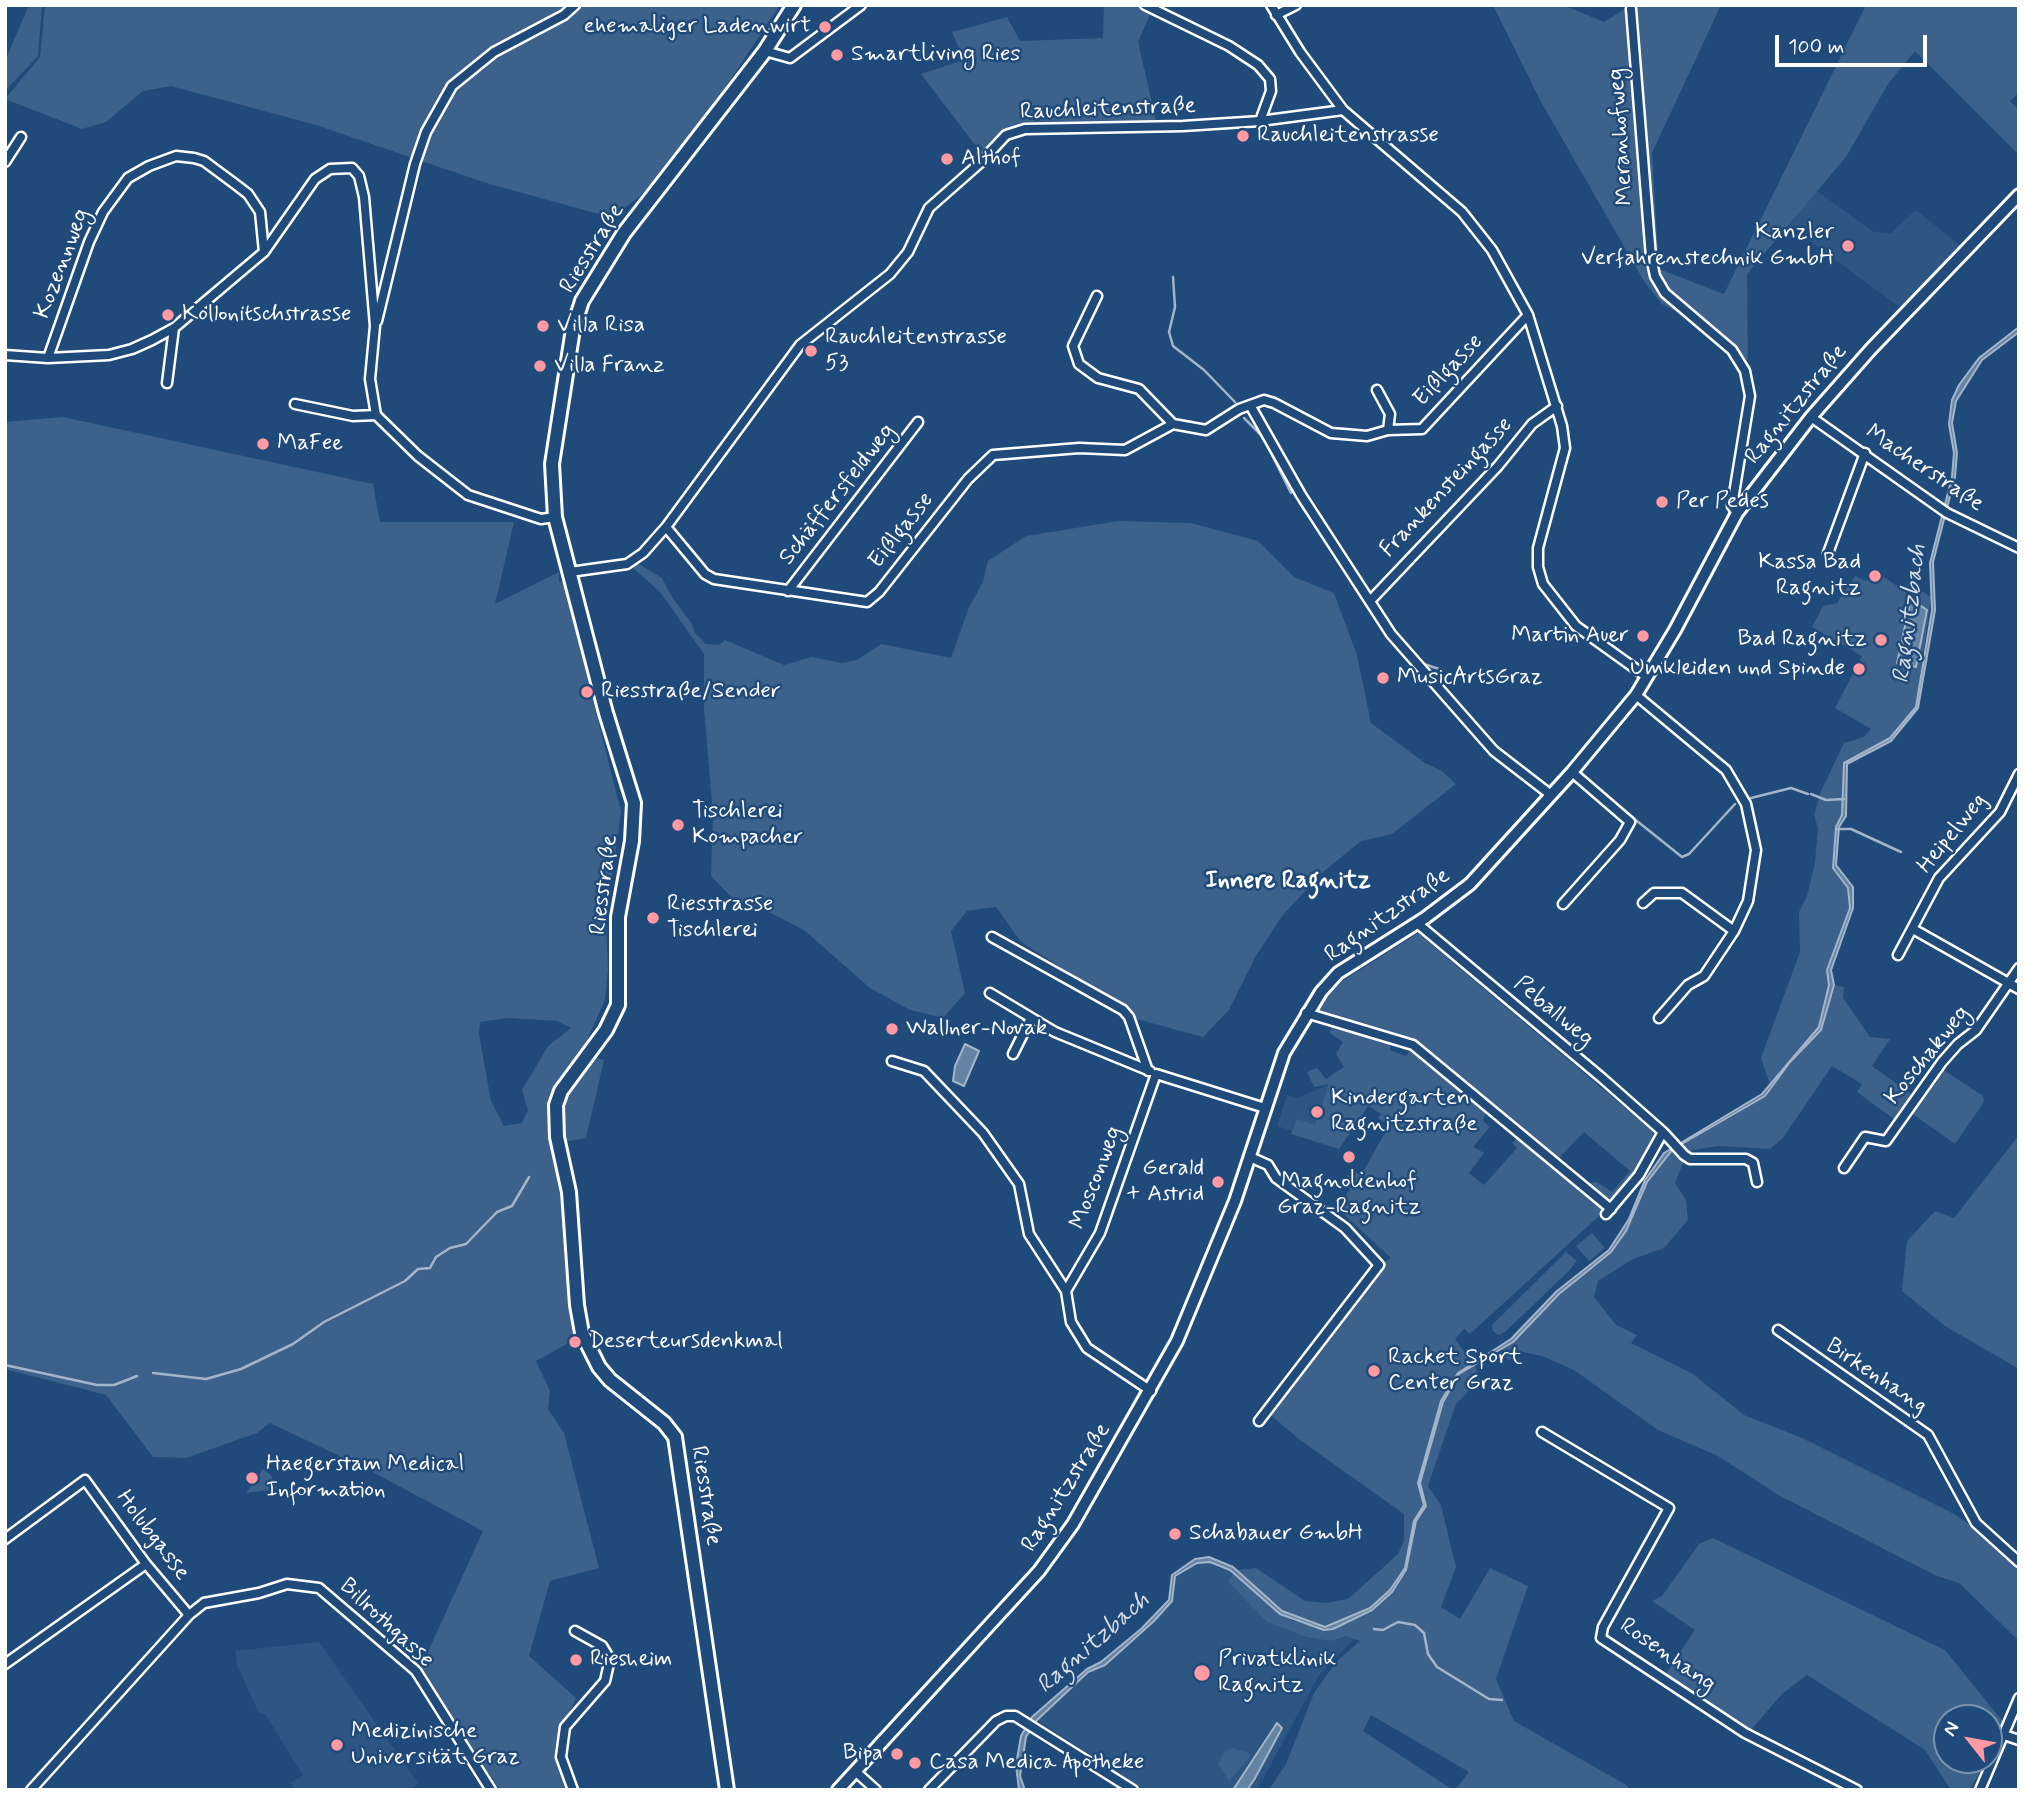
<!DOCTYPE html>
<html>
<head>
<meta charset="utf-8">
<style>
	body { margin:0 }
	#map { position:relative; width:2024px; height:1795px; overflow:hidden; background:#1f4a7a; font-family:Mynerve,sans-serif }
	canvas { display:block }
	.frame { position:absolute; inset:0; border:7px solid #fff; pointer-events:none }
	.north { position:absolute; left:1933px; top:1704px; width:70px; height:70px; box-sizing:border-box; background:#1f4a7a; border:2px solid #7992af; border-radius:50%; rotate:301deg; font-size:19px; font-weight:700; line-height:28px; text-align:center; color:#fff }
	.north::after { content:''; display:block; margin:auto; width:24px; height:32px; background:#ff9aa2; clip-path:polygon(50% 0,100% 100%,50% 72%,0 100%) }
	.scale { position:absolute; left:1775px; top:35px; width:152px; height:32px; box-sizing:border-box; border:4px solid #fff; border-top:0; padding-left:9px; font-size:21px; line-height:24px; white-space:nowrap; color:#fff; -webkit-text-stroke:5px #1f4a7a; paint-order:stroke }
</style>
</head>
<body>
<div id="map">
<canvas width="2024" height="1795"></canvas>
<div class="frame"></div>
<div class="north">N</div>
<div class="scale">100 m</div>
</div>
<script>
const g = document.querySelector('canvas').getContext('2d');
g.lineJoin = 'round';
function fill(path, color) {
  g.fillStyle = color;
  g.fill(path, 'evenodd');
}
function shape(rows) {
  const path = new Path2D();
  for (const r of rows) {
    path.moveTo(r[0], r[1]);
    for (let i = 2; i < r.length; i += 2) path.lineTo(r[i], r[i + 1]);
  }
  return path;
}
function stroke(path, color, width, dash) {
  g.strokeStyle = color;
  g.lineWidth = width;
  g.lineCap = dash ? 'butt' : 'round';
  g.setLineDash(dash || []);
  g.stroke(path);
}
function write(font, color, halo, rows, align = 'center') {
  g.font = font + ' Mynerve,sans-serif';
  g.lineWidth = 5;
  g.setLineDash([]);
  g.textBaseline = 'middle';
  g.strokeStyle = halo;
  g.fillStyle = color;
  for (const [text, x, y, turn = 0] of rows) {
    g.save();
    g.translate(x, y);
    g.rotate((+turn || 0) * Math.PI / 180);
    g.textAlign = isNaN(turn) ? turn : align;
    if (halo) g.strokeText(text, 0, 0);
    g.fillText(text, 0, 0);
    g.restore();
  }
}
const built = shape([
	[1817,191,1874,232,1891,233,1916,210,1961,246,1901,308,1788,225],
	[1330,1084,1333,1144,1277,1126,1287,1095,1297,1098],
	[1211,1560,1236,1571,1228,1582,1267,1622,1331,1641,1346,1636,1354,1639,1319,1675,1257,1790,1144,1790,1035,1719,1086,1671,1102,1664,1143,1631,1171,1600,1173,1576,1195,1561],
	[319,1642,418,1783,412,1790,295,1790,291,1783,303,1775,265,1714,259,1713,237,1665,235,1651]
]);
const green = shape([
	[29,5,42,5,38,56,5,91,5,61],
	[45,5,780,5,699,127,642,194,613,218,486,183,316,125,171,86,143,91,106,122,82,129,5,99,40,57],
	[1104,5,1144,5,1151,12,1138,42,1157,124,1024,124,1003,131,982,154,921,74,964,60,952,32,1007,17,1020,41,1103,38],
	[1493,5,1563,5,1604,22,1631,5,1721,5,1652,153,1659,269,1724,294,1866,5,2019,5,2019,92,2010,101,2019,110,2019,155,1915,51,1888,84,1846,157,1747,274,1748,360,1699,324,1662,304,1645,283,1540,100],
	[63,417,373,484,380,522,514,522,495,604,559,572,559,583,563,580,621,812,606,919,608,969,605,1000,551,1120,553,1155,564,1212,568,1299,574,1337,572,1341,536,1361,550,1391,548,1409,564,1433,599,1568,550,1581,529,1656,576,1698,560,1733,568,1790,500,1790,420,1669,483,1531,367,1469,270,1423,257,1433,186,1458,153,1457,106,1395,5,1369,5,422],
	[508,1018,557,1021,571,1028,548,1046,522,1090,528,1110,522,1123,504,1126,491,1101,479,1034,480,1022],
	[1119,521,1191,523,1258,541,1294,577,1334,593,1357,655,1371,723,1425,763,1442,771,1456,784,1392,834,1361,841,1323,872,1282,916,1256,956,1229,1010,1203,1037,1129,1017,1087,984,1021,942,996,907,967,911,951,931,965,993,943,1018,910,1010,870,988,804,930,759,907,736,902,711,876,713,813,704,709,704,654,660,592,633,568,637,563,662,578,672,597,692,624,695,633,706,644,719,645,725,640,784,665,812,657,842,663,857,660,881,644,951,658,969,607,983,582,988,561,1026,536],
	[1875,571,1903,590,1909,583,1931,597,1916,707,1890,738,1844,763,1842,815,1836,827,1833,868,1848,888,1850,908,1827,970,1829,985,1819,1027,1770,1085,1761,1058,1800,952,1799,912,1807,896,1815,862,1818,828,1814,815,1821,791,1844,743,1864,737,1871,729,1835,708,1862,656,1812,627,1823,606,1837,603,1855,576,1866,581],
	[1418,933,1655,1133,1637,1172,1618,1198,1608,1198,1588,1183,1597,1182,1612,1192,1630,1171,1584,1132,1559,1158,1411,1038,1340,1021,1332,1013,1325,1015,1317,1010,1341,982],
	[1834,985,1844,987,1843,998,1870,1037,1890,1039,1872,1066,1920,1100,1942,1069,1983,1096,1984,1102,1955,1144,1904,1108,1895,1120,1857,1092,1862,1084,1832,1066,1783,1138,1770,1149,1718,1146,1688,1151,1675,1183,1686,1200,1688,1220,1664,1248,1633,1259,1598,1281,1594,1297,1616,1325,1637,1335,1631,1343,1693,1374,1744,1415,1802,1438,1954,1514,1969,1524,2019,1569,2019,1641,1959,1583,1937,1576,1780,1496,1718,1456,1658,1430,1574,1370,1542,1356,1523,1352,1509,1360,1501,1349,1513,1342,1559,1294,1611,1252,1626,1231,1647,1182,1673,1149,1766,1096,1790,1062,1821,1030],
	[1331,1028,1391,1042,1390,1050,1406,1056,1411,1049,1486,1109,1483,1121,1490,1127,1473,1147,1484,1153,1469,1173,1484,1185,1517,1148,1512,1143,1517,1138,1600,1207,1600,1215,1470,1334,1464,1329,1455,1339,1466,1354,1472,1349,1474,1362,1458,1373,1441,1401,1418,1483,1424,1505,1414,1521,1405,1568,1390,1590,1370,1608,1325,1627,1282,1611,1237,1570,1256,1568,1305,1601,1326,1603,1348,1599,1398,1554,1404,1541,1404,1514,1300,1440,1266,1411,1379,1265,1391,1258,1337,1208,1350,1189,1344,1185,1351,1169,1361,1175,1389,1126,1378,1118,1381,1114,1368,1106,1339,1149,1291,1134,1297,1119,1315,1125,1329,1084,1314,1087,1307,1072,1317,1068,1326,1079,1344,1067,1336,1054,1343,1042,1330,1033],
	[594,1057,604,1060,586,1138,563,1142,564,1100],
	[2019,1135,2019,1369,1945,1326,1902,1291,1907,1241,1935,1211,1954,1218],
	[1592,1233,1605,1248,1589,1261,1576,1246],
	[1566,1252,1577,1261,1568,1272,1505,1332,1498,1335,1493,1331,1492,1325],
	[1475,1365,1480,1380,1456,1404,1428,1486,1441,1505,1456,1567,1441,1607,1460,1619,1490,1568,1528,1586,1496,1679,1514,1721,1628,1786,1628,1790,1455,1790,1469,1772,1371,1715,1363,1731,1453,1790,1269,1790,1286,1764,1314,1693,1336,1662,1360,1641,1346,1636,1331,1641,1307,1637,1267,1622,1228,1582,1234,1573,1280,1614,1293,1621,1333,1629,1372,1610,1392,1592,1406,1570,1416,1521,1426,1506,1420,1483,1443,1402,1460,1374],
	[263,1469,271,1475,277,1489,246,1493],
	[1713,1538,1945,1650,2004,1723,1989,1754,1989,1718,1947,1718,1947,1760,1986,1760,1970,1790,1951,1790,1925,1750,1807,1675,1782,1694,1750,1731,1665,1675,1695,1630,1652,1601,1662,1596,1699,1544],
	[1233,1748,1249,1753,1250,1757,1229,1781,1218,1764,1224,1752]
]);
const water = shape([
	[2019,327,2019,332,1982,360,1956,401,1952,423,1957,453,1955,477,1933,562,1935,610,1918,708,1891,741,1847,764,1846,816,1839,827,1836,865,1853,887,1853,908,1831,970,1834,985,1821,1030,1790,1062,1765,1096,1673,1149,1647,1182,1626,1231,1611,1252,1559,1294,1513,1342,1459,1374,1443,1402,1420,1483,1426,1506,1416,1521,1406,1570,1392,1592,1372,1610,1333,1629,1324,1630,1280,1614,1230,1570,1210,1562,1197,1563,1175,1576,1172,1601,1154,1621,1105,1665,1088,1672,1037,1720,1026,1737,1020,1776,1025,1790,1019,1790,1016,1765,1021,1736,1032,1717,1087,1669,1101,1662,1141,1629,1169,1600,1172,1575,1195,1559,1209,1557,1233,1567,1282,1611,1325,1627,1370,1608,1390,1590,1405,1568,1414,1521,1424,1505,1418,1483,1441,1401,1458,1373,1511,1339,1557,1291,1609,1250,1629,1219,1645,1180,1664,1153,1762,1094,1819,1027,1829,985,1827,970,1850,908,1848,888,1833,868,1836,827,1842,815,1844,763,1890,738,1916,707,1932,610,1930,563,1952,477,1954,453,1949,424,1952,400,1959,385,1979,358,2019,327],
	[1911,599,1927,610,1916,667,1897,663,1911,599],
	[965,1044,979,1051,964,1086,953,1081,955,1066,965,1044],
	[1277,1723,1282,1728,1254,1780,1247,1790,1233,1790,1277,1723]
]);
const stream = shape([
	[1173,277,1175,307,1169,332,1173,346,1204,370,1235,402],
	[1244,418,1263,437,1291,493],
	[1299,502,1360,593],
	[1421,663,1439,669],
	[1597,789,1682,857,1689,854,1735,804],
	[1811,794,1826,800,1844,799],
	[1751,798,1791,788,1808,794],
	[1837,829,1851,829,1901,852],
	[5,1365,97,1385,114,1385,137,1376],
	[153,1373,206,1379,241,1369,293,1344,324,1322,405,1281,418,1269,430,1268,436,1257,450,1248,466,1244,497,1212,512,1206,529,1177],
	[1374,1629,1383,1630,1398,1622,1415,1625,1424,1633,1428,1654,1437,1667,1489,1699,1502,1700]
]);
const minor = shape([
	[1145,5,1229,46,1258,65,1270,79,1271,91,1260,121],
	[1271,5,1300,52,1343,110,1462,212,1492,250,1528,315,1562,426,1565,448,1538,548,1538,567,1543,584,1576,626,1647,677],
	[1631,9,1651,257,1655,276,1665,293,1732,350,1745,371,1750,396,1732,506,1737,513],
	[1276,15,1296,5],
	[765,51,790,58,861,5],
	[5,162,21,137],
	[1097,296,1073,346,1079,364,1098,378,1139,389,1173,424],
	[377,321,415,164,426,132,452,86,494,52,564,15,575,5],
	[5,355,48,358,109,355,132,349,152,340,174,328,264,252,315,179,330,169,352,168,359,176,364,197,375,326,370,379,376,415,418,456,468,495,541,519,555,517],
	[48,358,89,242,103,212,128,178,149,166,176,156,194,158,204,161,235,184,248,194,260,212,264,252],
	[167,383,174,328],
	[1377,390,1390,414,1388,430],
	[295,404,353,416,376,415],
	[1250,405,1301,495,1391,634,1494,751,1551,795],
	[1811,417,1947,513,2019,548],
	[666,527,705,574,714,579,867,602,879,592,968,479,993,455,1079,448,1125,450,1173,424,1206,430,1239,409,1264,400,1274,403,1331,433,1367,436,1388,430,1422,429,1528,315],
	[1828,553,1865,453],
	[570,572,627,564,643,553,666,527,800,345,890,274,908,252,929,208,980,163,1006,135,1025,129,1183,126,1260,121,1343,110],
	[788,591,918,422],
	[1370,601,1498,466,1532,424,1557,406],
	[1636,695,1726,770,1746,804,1756,850,1748,901,1734,931,1704,976,1688,985,1659,1018],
	[1643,903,1654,893,1682,893,1734,931],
	[1563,904,1620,840,1630,822,1572,772],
	[1417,923,1602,1078,1663,1132,1684,1155,1690,1159,1746,1159,1753,1163,1757,1182],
	[1913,929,2019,989],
	[992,937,1123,1010,1129,1017,1148,1071],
	[1898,955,1939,878,2000,812,2019,774],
	[990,993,1055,1032,1150,1071],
	[1306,1013,1413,1045,1611,1209],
	[1013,1054,1031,1018],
	[892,1061,924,1071,983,1133,1019,1184,1029,1234,1066,1291,1071,1322,1087,1348,1151,1391],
	[1250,1157,1268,1165,1276,1178,1345,1228,1379,1265,1259,1421],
	[1844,1168,1865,1137,1886,1141,1942,1062,1958,1044,1976,1030,2019,968],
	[1606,1214,1639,1175,1663,1132],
	[1066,1291,1100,1233,1156,1074,1265,1108],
	[1778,1330,1928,1435,1976,1523,2019,1562],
	[1542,1432,1669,1508,1603,1627,1601,1638,1745,1733,1857,1790],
	[5,1539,85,1480,146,1564,189,1615],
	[5,1664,146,1564],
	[2004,1735,2019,1740],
	[855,1771,876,1790],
	[31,1790,189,1615,204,1603,259,1593,287,1584,319,1588,416,1671,491,1790],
	[573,1790,561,1757,565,1727,605,1681,610,1659,602,1646,575,1631],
	[929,1790,996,1721,1006,1716,1015,1716,1133,1790],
	[1980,1790,2019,1698]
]);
const secondary = shape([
	[838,1790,1039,1571,1073,1524,1177,1341,1235,1201,1284,1053,1321,992,1338,973,1425,918,1470,884,1572,772,1636,695,1675,630,1737,513,1811,417,1871,349,2019,195]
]);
const primary = shape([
	[727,1790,675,1437,664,1423,610,1380,599,1367,582,1333,577,1305,569,1192,557,1137,556,1105,561,1091,606,1030,618,1005,618,917,632,841,634,803,606,713,555,517,552,464,573,329,582,301,624,233,765,51,794,5]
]);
const markers = [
	[825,27,7,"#ff9aa2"],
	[837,55,7,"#ff9aa2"],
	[1243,136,7,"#ff9aa2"],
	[947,159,7,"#ff9aa2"],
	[1848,246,7,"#ff9aa2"],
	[168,315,7,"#ff9aa2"],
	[543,326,7,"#ff9aa2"],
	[811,351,7,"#ff9aa2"],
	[540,366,7,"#ff9aa2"],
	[263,444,7,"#ff9aa2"],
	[1662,502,7,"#ff9aa2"],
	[1875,576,7,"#ff9aa2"],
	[1643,636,7,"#ff9aa2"],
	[1881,640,7,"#ff9aa2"],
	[1859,669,7,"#ff9aa2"],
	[1383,678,7,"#ff9aa2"],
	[587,692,7,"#ff9aa2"],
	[678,825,7,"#ff9aa2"],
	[653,918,7,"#ff9aa2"],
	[892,1029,7,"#ff9aa2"],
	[1317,1112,7,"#ff9aa2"],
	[1349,1157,7,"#ff9aa2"],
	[1218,1182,7,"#ff9aa2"],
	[575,1342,7,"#ff9aa2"],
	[1374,1371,7,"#ff9aa2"],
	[252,1478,7,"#ff9aa2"],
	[1175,1534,7,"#ff9aa2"],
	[576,1660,7,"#ff9aa2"],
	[1202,1673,9,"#ff9aa2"],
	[337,1745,7,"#ff9aa2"],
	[897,1754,7,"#ff9aa2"],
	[915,1763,7,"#ff9aa2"]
];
const poiNames = [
	["ehemaliger Ladenwirt",811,27,"right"],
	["Smartliving Ries",851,55],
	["Rauchleitenstrasse",1257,136],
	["Althof",961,159],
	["Kanzler",1834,233,"right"],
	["Verfahrenstechnik GmbH",1834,259,"right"],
	["Kollonitschstrasse",182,315],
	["Villa Risa",557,326],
	["Rauchleitenstrasse",825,338],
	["53",825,364],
	["Villa Franz",554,366],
	["MaFee",277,444],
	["Per Pedes",1676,502],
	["Kassa Bad",1861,563,"right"],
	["Ragnitz",1861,589,"right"],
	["Martin Auer",1629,636,"right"],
	["Bad Ragnitz",1867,640,"right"],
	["Umkleiden und Spinde",1845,669,"right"],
	["MusicArtsGraz",1397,678],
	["Riesstraße/Sender",601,692],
	["Tischlerei",692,812],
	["Kompacher",692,838],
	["Riesstrasse",667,905],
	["Tischlerei",667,931],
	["Wallner-Novak",906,1029],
	["Kindergarten",1331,1099],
	["Ragnitzstraße",1331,1125],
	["Gerald",1204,1169,"right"],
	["+ Astrid",1204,1195,"right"],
	["Magnolienhof",1349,1182,"center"],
	["Graz-Ragnitz",1349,1208,"center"],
	["Deserteursdenkmal",589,1342],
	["Racket Sport",1388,1358],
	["Center Graz",1388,1384],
	["Haegerstam Medical",266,1465],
	["Information",266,1491],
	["Schabauer GmbH",1189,1534],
	["Riesheim",590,1660],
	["Privatklinik",1218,1660],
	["Ragnitz",1218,1686],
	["Medizinische",351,1732],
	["Universität Graz",351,1758],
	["Bipa",883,1754,"right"],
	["Casa Medica Apotheke",929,1763]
];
const streetNames = [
	["Rauchleitenstraße",1108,110,-2],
	["Meranhofweg",1622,137,-94],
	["Riesstraße",593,249,-58],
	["Kozennweg",63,264,-69],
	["Eißlgasse",1449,371,-47],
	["Ragnitzstraße",1797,405,-51],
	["Macherstraße",1924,469,34],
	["Frankensteingasse",1447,488,-47],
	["Schäffersfeldweg",838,495,-52],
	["Eißlgasse",902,531,-52],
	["Heipelweg",1953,834,-51],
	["Riesstraße",605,885,-83],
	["Ragnitzstraße",1388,916,-35],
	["Peballweg",1553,1012,40],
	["Koschakweg",1928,1056,-51],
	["Mosconweg",1097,1178,-69],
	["Birkenhang",1876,1377,34],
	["Ragnitzstraße",1067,1488,-58],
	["Riesstraße",705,1496,81],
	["Holubgasse",152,1536,53],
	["Billrothgasse",386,1624,43],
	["Rosenhang",1667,1656,35]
];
const waterNames = [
	["Ragnitzbach",1911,614,-83],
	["Ragnitzbach",1094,1644,-41]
];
const neighbourhoodNames = [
	["Innere Ragnitz",1288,882]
];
fill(built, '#2e5683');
fill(green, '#3c618b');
fill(water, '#6583a4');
stroke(water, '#a3b5c8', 2);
stroke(stream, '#a3b5c8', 2.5);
stroke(minor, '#fff', 13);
stroke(secondary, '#fff', 16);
stroke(primary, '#fff', 18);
stroke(minor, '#1f4a7a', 8);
stroke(secondary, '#1f4a7a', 10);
stroke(primary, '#1f4a7a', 12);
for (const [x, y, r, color] of markers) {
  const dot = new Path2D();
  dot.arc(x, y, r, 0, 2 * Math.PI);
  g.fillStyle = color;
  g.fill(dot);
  stroke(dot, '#1f4a7a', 2.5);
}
write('23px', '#fff', '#1f4a7a', poiNames, 'left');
write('23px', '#fff', '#1f4a7a', streetNames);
write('italic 24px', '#d8e0e8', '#1f4a7a', waterNames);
write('bold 24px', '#fff', '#1f4a7a', neighbourhoodNames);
</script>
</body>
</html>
